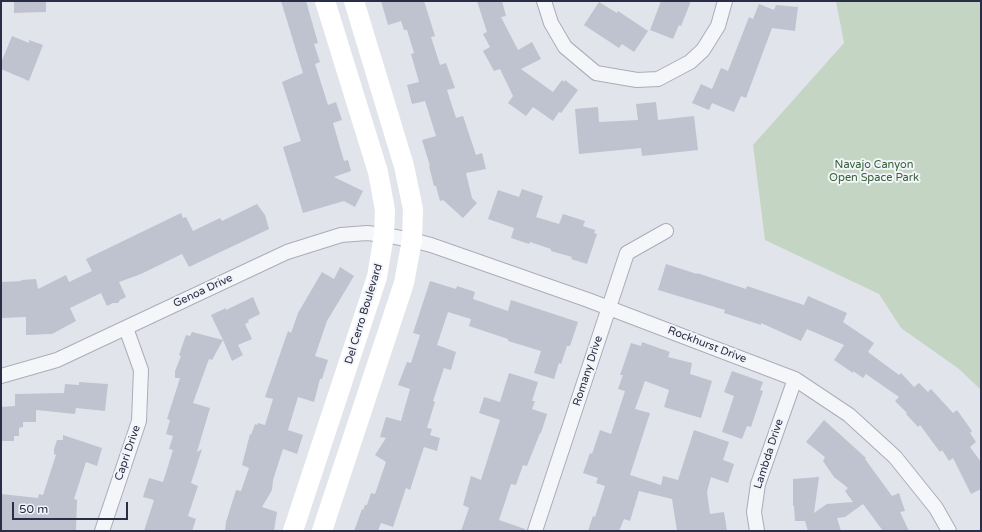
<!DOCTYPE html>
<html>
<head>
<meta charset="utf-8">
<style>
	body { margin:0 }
	#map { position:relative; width:982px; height:532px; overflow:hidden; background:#e2e4ec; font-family:"Varela Round",sans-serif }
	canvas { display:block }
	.frame { position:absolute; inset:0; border:2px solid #292d45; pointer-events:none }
	.scale { position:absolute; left:12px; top:502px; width:116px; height:18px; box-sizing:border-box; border:2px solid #292d45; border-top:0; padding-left:5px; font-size:12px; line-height:14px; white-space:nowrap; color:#292d45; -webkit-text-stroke:3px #f2f4f9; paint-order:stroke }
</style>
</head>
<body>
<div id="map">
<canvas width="982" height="532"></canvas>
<div class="frame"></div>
<div class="scale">50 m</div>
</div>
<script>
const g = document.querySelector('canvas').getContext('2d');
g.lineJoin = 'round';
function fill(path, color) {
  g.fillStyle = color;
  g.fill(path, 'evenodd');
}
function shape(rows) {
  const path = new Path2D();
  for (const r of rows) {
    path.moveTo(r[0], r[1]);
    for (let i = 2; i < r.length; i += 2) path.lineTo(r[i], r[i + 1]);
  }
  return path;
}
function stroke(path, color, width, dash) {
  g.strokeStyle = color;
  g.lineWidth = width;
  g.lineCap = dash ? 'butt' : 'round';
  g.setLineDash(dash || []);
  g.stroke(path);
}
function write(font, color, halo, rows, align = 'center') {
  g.font = font + ' "Varela Round",sans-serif';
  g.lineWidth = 4;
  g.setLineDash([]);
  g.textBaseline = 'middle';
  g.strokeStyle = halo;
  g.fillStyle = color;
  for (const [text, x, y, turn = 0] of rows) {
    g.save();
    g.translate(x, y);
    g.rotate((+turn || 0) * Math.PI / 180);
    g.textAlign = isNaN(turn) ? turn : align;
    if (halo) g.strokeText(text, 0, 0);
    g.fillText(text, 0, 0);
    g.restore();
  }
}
const green = shape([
	[836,1,981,1,981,390,959,369,901,328,879,294,765,240,753,145,844,43]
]);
const building = shape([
	[14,1,46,1,46,12,14,13],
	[281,1,306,1,318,43,314,44,320,62,315,64,328,105,336,102,342,120,333,123,344,161,348,160,351,171,334,177,363,191,355,207,344,201,303,213,283,147,301,141,282,82,303,73],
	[381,1,424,1,435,36,431,37,440,65,446,63,455,88,447,90,456,118,463,116,476,155,482,153,486,169,466,173,472,198,477,203,463,218,443,200,440,201,436,186,434,186,429,166,430,166,422,140,436,136,425,101,412,104,407,85,419,82,411,54,414,53,407,30,404,30,401,21,388,25],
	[477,1,502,1,506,16,501,17,518,50,532,42,541,59,521,69,553,92,562,80,564,82,565,80,578,90,561,113,559,112,553,121,533,107,526,116,508,103,513,96,500,69,494,71,483,51,490,47,483,34,487,32],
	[661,1,691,1,681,26,679,25,673,39,650,30],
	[599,2,617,13,618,11,648,31,634,52,622,44,619,48,584,25],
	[759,4,774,10,776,5,798,7,795,31,772,28,746,98,741,96,734,112,712,103,709,110,692,103,701,84,712,89,721,68,728,71,749,17,753,19],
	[12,36,29,43,29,40,43,45,29,81,1,69,1,63],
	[656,102,658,120,694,116,698,150,642,156,641,148,579,154,575,109,598,107,599,122,638,120,636,104],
	[522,189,543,196,536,217,559,224,563,214,585,221,583,226,595,230,594,233,597,234,587,264,571,259,572,257,551,251,551,249,530,242,529,244,511,238,514,228,488,219,498,190,519,197],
	[257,204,265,215,269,229,189,267,182,254,141,274,119,282,126,297,120,300,118,303,113,303,107,306,101,293,70,308,76,321,52,334,26,335,26,317,1,318,1,282,22,281,21,280,36,279,38,289,66,275,69,282,92,271,86,259,181,213,183,218,186,217,193,231,220,218,222,221],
	[666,264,697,274,697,273,746,289,747,286,804,305,808,296,847,313,843,322,874,343,868,352,899,375,901,373,914,387,919,383,928,392,931,389,953,413,957,410,972,431,970,433,976,442,970,447,981,462,981,489,971,494,953,458,949,461,942,450,940,452,920,425,918,427,906,414,907,413,895,401,899,397,866,374,863,378,853,371,853,373,834,360,844,345,807,329,801,341,761,323,761,325,724,313,725,310,658,290],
	[340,267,354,276,327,321,315,356,328,360,322,379,320,379,314,402,298,397,288,430,303,435,297,454,283,449,273,480,272,490,262,507,277,512,274,531,225,531,226,522,236,490,241,491,249,468,242,465,250,434,251,435,255,424,257,425,258,423,265,425,273,399,265,397,288,331,291,333,298,313,322,272,334,279],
	[430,281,456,289,457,286,475,292,473,299,508,311,511,300,578,322,570,346,567,346,561,364,559,363,554,379,534,373,541,351,508,341,508,339,469,326,471,319,448,312,437,345,456,352,451,370,444,368,433,401,435,402,427,428,432,429,430,435,440,438,437,451,424,447,410,490,406,488,393,527,381,523,378,531,354,531,362,509,363,510,365,505,367,505,371,493,375,494,386,462,375,455,386,438,380,437,386,417,401,421,410,389,398,385,407,362,411,363,420,335,413,333],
	[253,297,260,314,248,320,249,322,245,324,252,339,238,345,243,355,232,361,223,340,212,360,209,359,193,403,210,408,197,452,202,449,191,483,198,486,188,516,196,519,192,531,144,531,154,500,143,497,149,478,163,482,173,450,169,449,173,436,166,434,170,420,167,419,180,378,175,378,175,371,181,356,179,355,186,335,190,336,192,332,223,340,211,315,226,308,226,310],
	[642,342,670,352,668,357,692,363,690,374,712,381,701,418,664,407,669,390,645,381,635,409,650,413,630,475,661,485,663,476,678,480,694,430,729,442,723,460,734,464,728,483,711,477,707,492,710,514,724,512,727,531,677,531,672,499,639,491,630,521,624,519,619,531,588,531,593,516,595,517,605,486,596,483,598,478,583,473,590,453,592,454,600,430,611,434,625,391,618,389,623,375,620,375,631,343,641,346],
	[732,371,763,382,760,390,763,391,751,427,747,426,742,439,722,432,734,396,724,392],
	[509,373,538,382,532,401,535,401,532,409,547,414,541,433,540,433,527,466,523,465,516,485,511,484,499,520,525,529,525,531,461,531,469,508,463,505,471,476,481,480,500,420,479,413,484,397,500,402],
	[79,382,108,384,105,411,76,408,75,414,36,410,36,422,23,422,23,427,19,428,19,436,14,436,14,441,1,441,1,407,15,406,15,394,64,393,65,384,79,385],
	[824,420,866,458,865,459,892,496,899,493,905,511,900,512,909,531,883,531,863,504,845,517,837,518,841,531,808,531,805,521,795,521,794,506,793,506,793,479,819,477,814,513,827,504,853,502,845,491,848,488,834,477,823,461,825,457,806,442],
	[63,435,102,448,97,466,86,462,74,499,77,500,76,531,1,531,1,494,38,498,39,494,43,495,56,455,54,454,54,449,57,440,63,440]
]);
const street = shape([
	[544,1,551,23,565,47,596,73,637,80,658,79,690,62,703,50,718,26,725,1],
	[1,376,57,360,287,252,341,235,367,233,384,235,412,240,431,245,588,300,795,379,849,415,895,457,936,508,949,531],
	[102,531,139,421,141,370,126,328],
	[535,531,627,253,666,231],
	[757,531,754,512,758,484,795,379]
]);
const secondary = shape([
	[293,531,377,277,384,235,385,210,378,172,325,1],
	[322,531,404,283,412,240,413,209,404,166,354,1]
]);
const parkNames = [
	["Navajo Canyon",874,165],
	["Open Space Park",874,178]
];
const streetNames = [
	["Genoa Drive",203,291,-25],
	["Del Cerro Boulevard",364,314,-73],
	["Rockhurst Drive",707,345,21],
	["Romany Drive",588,371,-72],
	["Capri Drive",128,453,-71],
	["Lambda Drive",769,454,-72]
];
fill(green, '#c4d6c3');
fill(building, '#bfc2cf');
stroke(street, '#aaadba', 16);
stroke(street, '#f5f6f9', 14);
stroke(secondary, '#fff', 20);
write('11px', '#356236', '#f2f4f9', parkNames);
write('11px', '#292d45', '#f2f4f9', streetNames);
</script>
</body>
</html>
